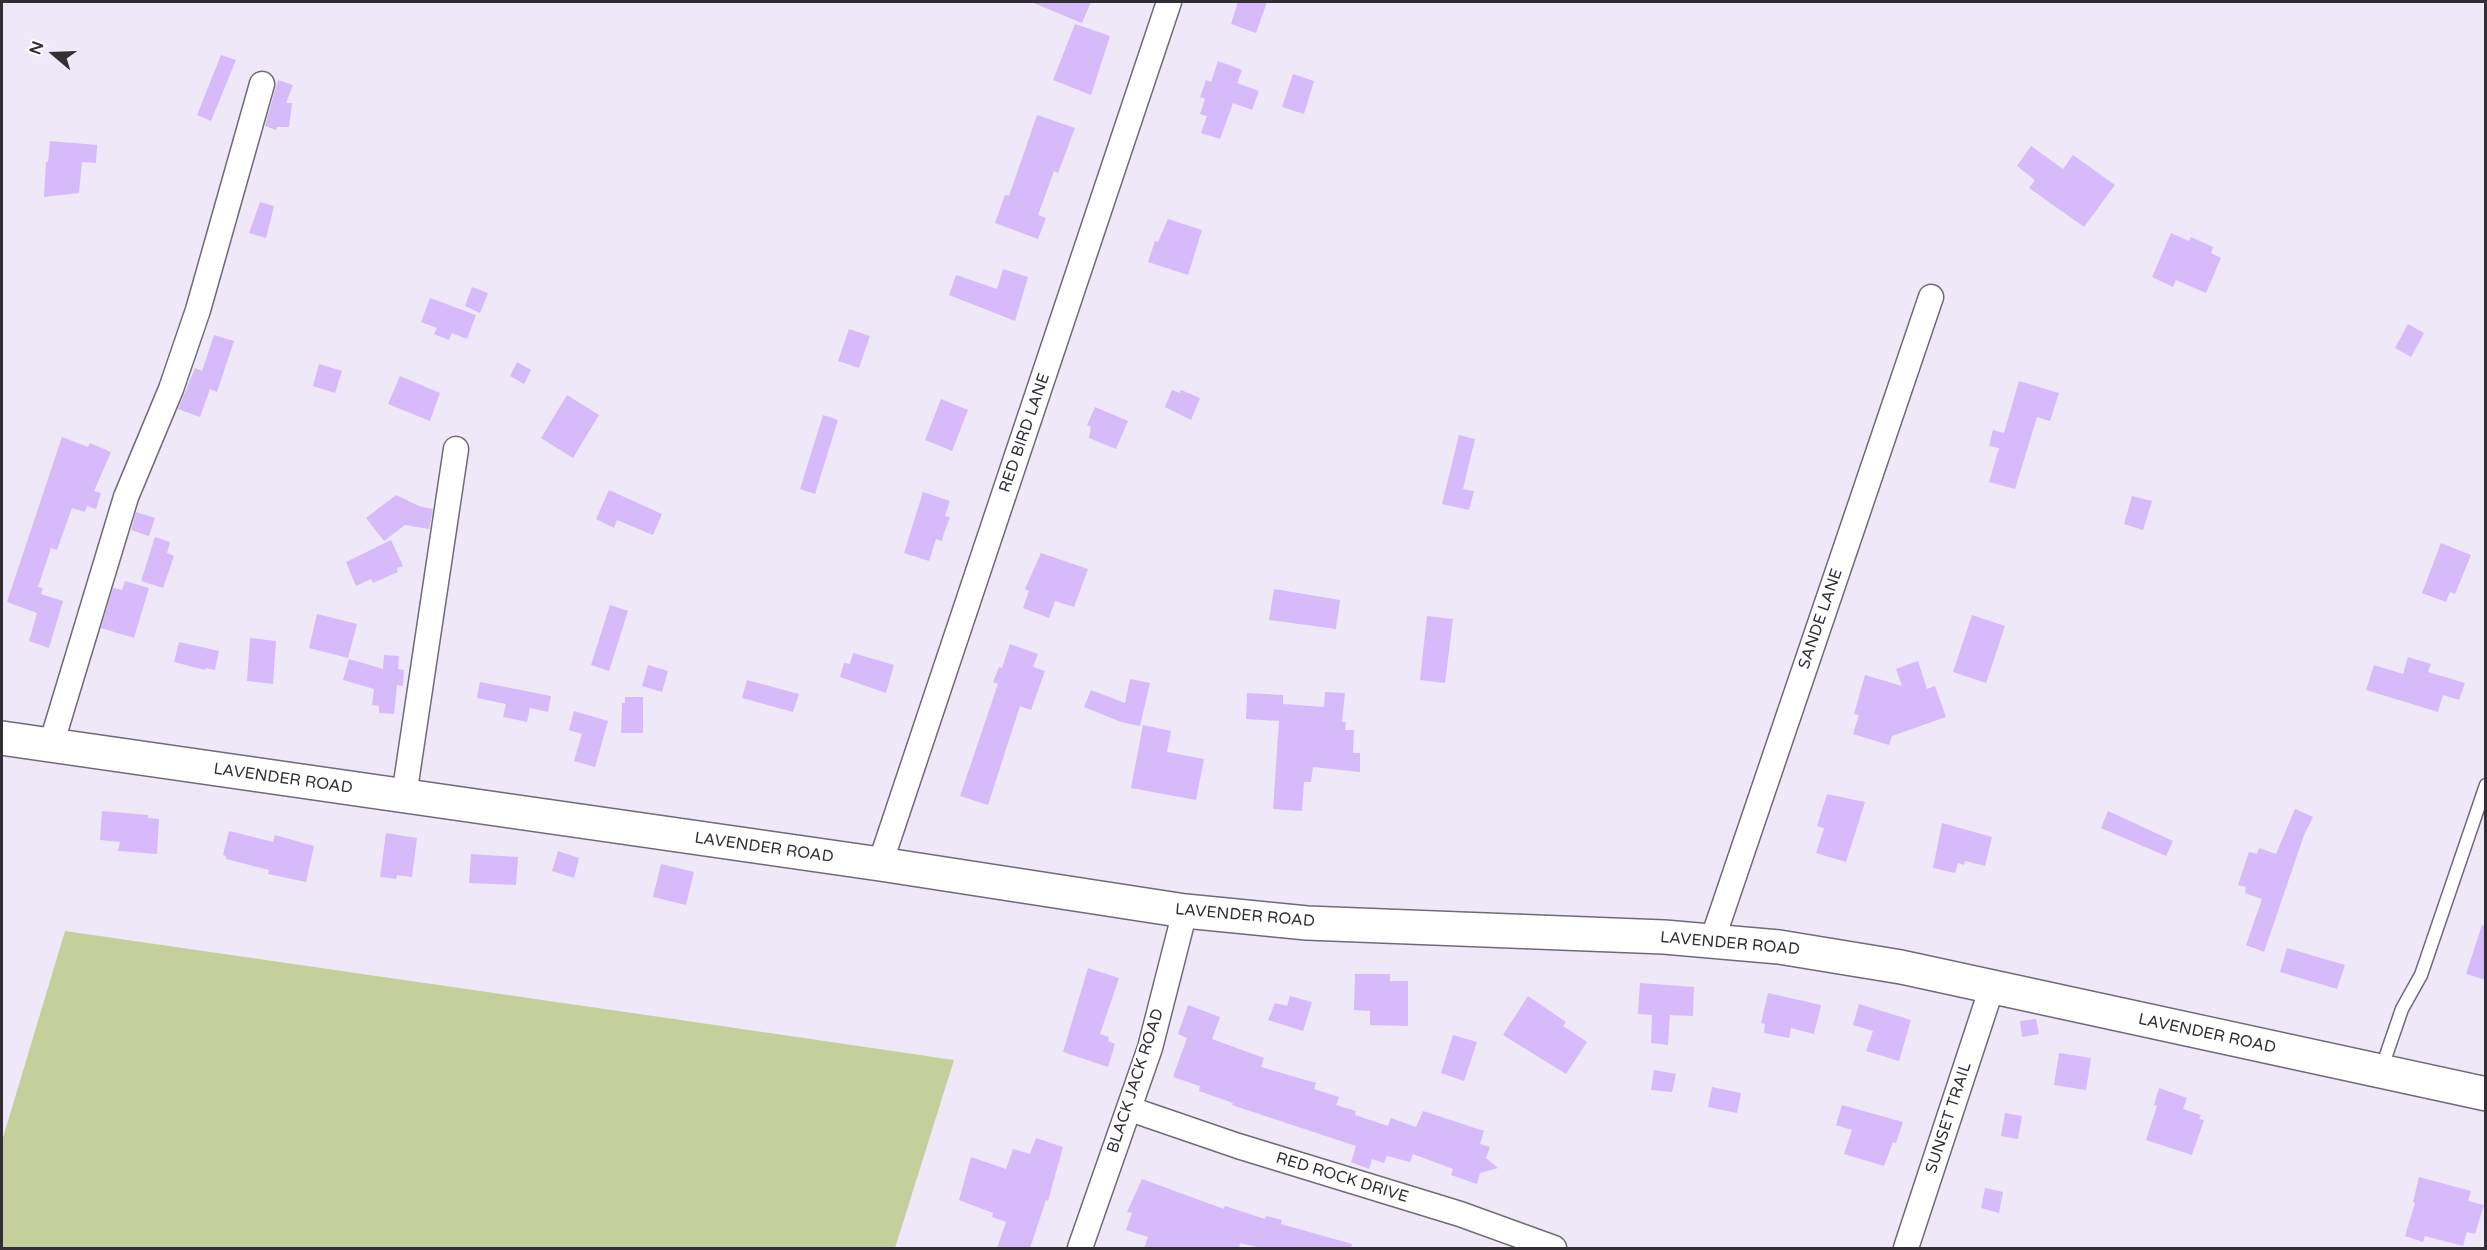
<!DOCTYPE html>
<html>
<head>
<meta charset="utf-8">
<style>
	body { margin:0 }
	#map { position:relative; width:2487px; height:1250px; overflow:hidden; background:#efe8f8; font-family:"Varela Round",sans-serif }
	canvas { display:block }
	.frame { position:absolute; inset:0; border:3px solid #312f35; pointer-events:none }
	.north { position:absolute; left:24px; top:24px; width:60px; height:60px; -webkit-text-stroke:4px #fff; paint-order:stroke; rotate:289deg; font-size:16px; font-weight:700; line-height:24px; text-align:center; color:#312f35 }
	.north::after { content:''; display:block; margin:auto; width:21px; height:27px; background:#312f35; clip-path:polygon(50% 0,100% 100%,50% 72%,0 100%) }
</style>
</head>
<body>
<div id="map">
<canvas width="2487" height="1250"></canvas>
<div class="frame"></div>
<div class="north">N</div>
</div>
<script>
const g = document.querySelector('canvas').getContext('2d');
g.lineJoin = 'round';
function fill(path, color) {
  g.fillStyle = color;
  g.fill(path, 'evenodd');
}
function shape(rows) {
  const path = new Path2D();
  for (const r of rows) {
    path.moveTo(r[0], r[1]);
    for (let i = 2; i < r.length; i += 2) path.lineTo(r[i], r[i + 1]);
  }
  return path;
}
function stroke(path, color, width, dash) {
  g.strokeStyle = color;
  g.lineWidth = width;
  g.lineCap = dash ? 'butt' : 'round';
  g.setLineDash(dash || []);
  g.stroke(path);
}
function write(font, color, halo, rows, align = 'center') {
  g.font = font + ' "Varela Round",sans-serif';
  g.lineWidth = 4.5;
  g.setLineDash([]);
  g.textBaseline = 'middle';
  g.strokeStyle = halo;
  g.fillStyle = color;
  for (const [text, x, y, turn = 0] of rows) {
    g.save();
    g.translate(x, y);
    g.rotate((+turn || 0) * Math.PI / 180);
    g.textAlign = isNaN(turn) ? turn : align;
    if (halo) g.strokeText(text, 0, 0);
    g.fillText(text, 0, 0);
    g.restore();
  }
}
const green = shape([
	[65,931,660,1017,954,1060,895,1248,2,1248,2,1141]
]);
const building = shape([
	[1031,2,1091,2,1082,23],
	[1238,2,1267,2,1256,33,1231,24],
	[1075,24,1110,36,1091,95,1053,80],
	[221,55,236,60,211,121,197,115],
	[1218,61,1242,70,1237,83,1259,91,1252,110,1233,103,1220,139,1201,133,1207,116,1200,114,1205,99,1200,97,1206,80,1211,82],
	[1293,74,1314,81,1304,114,1282,107],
	[278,80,293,85,286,103,292,103,289,127,277,127,276,130,265,126],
	[1037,115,1075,128,1058,173,1054,171,1038,215,1046,218,1038,239,995,223,1005,195,1009,196],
	[50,141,97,145,96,163,82,162,79,193,44,197,46,162,48,162],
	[2031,146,2063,169,2073,155,2115,185,2084,227,2029,188,2035,180,2017,166],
	[260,202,274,206,266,238,249,233],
	[1168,219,1202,230,1188,275,1148,262,1155,241,1158,242],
	[2171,233,2189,241,2191,237,2213,247,2211,253,2221,258,2206,293,2176,280,2173,287,2152,277],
	[1003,269,1028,277,1015,321,949,295,956,275,997,289],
	[472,287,488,293,480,313,465,306],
	[430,298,476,315,467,339,452,333,449,340,434,334,437,328,421,322],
	[2408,324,2424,333,2411,357,2395,348],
	[849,329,870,336,859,368,838,361],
	[214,335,234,341,217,392,210,389,200,417,178,409,195,368,202,371],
	[517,362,531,370,524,384,510,376],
	[319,364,342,371,335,393,313,386],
	[400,376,440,393,430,421,388,404],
	[2019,381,2059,393,2050,421,2037,417,2015,489,1989,482,1999,448,1989,446,1993,430,2004,433],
	[1172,390,1180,393,1181,390,1200,398,1191,420,1165,407],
	[567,395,599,415,573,458,541,438],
	[941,399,968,410,952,451,925,440],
	[1095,407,1128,421,1116,449,1089,438,1091,427,1087,425],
	[823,415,838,420,815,494,800,489],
	[1459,435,1475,439,1463,489,1474,491,1469,510,1442,504],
	[62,437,88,447,90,443,111,452,94,491,101,493,96,509,87,506,85,512,72,508,57,550,51,548,38,587,43,588,41,594,63,601,49,648,29,641,37,613,7,602],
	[609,490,662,514,653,535,617,520,614,528,596,519],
	[923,492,950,501,945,516,950,517,944,533,942,541,936,539,929,561,904,553],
	[396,495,419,506,433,509,429,529,405,525,384,541,366,518],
	[2132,496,2152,501,2143,530,2124,524],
	[136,512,155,518,149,536,131,530],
	[155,537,170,542,167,553,174,556,163,588,141,581],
	[391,540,403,566,397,568,398,572,373,583,371,579,356,586,346,562],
	[2441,543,2471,555,2455,594,2450,592,2446,602,2422,593],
	[1041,553,1088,569,1074,607,1055,601,1049,618,1023,608,1029,591,1025,589],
	[125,581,149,588,134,638,101,628,113,588,122,590],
	[1274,589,1340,600,1336,629,1269,620],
	[610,605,628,611,609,671,591,665],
	[317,614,357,624,348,658,309,648],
	[1972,615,2005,626,1986,683,1953,672],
	[1427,616,1453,619,1445,683,1420,680],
	[250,638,276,641,273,684,247,681],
	[179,642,219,651,215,670,206,668,205,670,174,662],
	[1010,644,1038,654,1033,667,1045,671,1031,710,1020,706,988,805,960,796,998,684,993,682,999,667,1002,668],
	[853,653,894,665,886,693,840,677,844,663,850,664],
	[384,655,399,656,398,669,404,670,403,686,397,685,394,714,379,713,379,706,372,705,374,689,343,680,349,659,383,669],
	[2408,657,2431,664,2428,672,2465,683,2459,700,2443,695,2438,712,2366,690,2374,665,2403,674],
	[1918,661,1927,689,1935,686,1946,717,1892,736,1889,745,1853,734,1859,715,1854,714,1865,675,1902,686,1896,669],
	[648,665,668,671,662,692,642,686],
	[1130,679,1150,683,1140,726,1121,722,1084,707,1091,690,1125,703],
	[747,680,799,694,793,712,742,698],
	[480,682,551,696,548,712,530,708,527,722,503,717,506,704,477,698],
	[1325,692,1345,693,1342,722,1346,722,1345,730,1354,730,1353,753,1360,753,1360,772,1313,767,1311,782,1304,782,1302,811,1273,809,1279,721,1246,719,1247,693,1283,695,1283,704,1324,707],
	[625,697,643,697,643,733,621,733,622,703,625,703],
	[574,711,608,721,595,767,574,761,582,734,569,730],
	[1143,725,1171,731,1167,752,1204,759,1196,800,1131,788],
	[1827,794,1865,802,1846,862,1816,853,1824,828,1817,826],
	[2295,809,2313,817,2304,835,2264,952,2246,945,2262,899,2245,893,2246,887,2238,885,2249,852,2257,854,2259,848,2276,854],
	[102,811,148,815,148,818,159,819,157,854,118,851,120,842,100,840],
	[2108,811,2173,841,2166,856,2101,828],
	[1942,823,1992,837,1985,866,1965,861,1964,865,1958,863,1955,873,1933,868],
	[229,831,273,842,275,835,314,846,306,882,268,874,269,870,226,859,226,856,223,855],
	[386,833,417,838,412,877,397,875,396,879,380,877],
	[558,851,579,858,574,878,552,871],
	[471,854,518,857,516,885,469,883],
	[661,864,694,872,686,905,653,897],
	[2482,925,2486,926,2486,980,2466,974],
	[2287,948,2345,965,2337,989,2280,972],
	[1088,968,1119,978,1100,1034,1109,1037,1108,1041,1115,1044,1108,1067,1063,1052],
	[1355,974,1390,974,1390,981,1408,981,1408,1026,1370,1025,1370,1011,1354,1010],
	[1640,983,1694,987,1693,1016,1670,1015,1668,1045,1651,1043,1652,1015,1638,1014],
	[1768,993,1821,1005,1814,1034,1791,1028,1789,1038,1764,1033,1765,1024,1761,1023],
	[1290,996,1312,1002,1303,1031,1268,1020,1275,1003,1287,1006],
	[1528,996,1566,1022,1563,1026,1587,1042,1566,1074,1503,1035],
	[1859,1004,1911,1020,1899,1061,1866,1051,1873,1031,1853,1025],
	[1188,1005,1220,1017,1212,1039,1264,1058,1261,1067,1316,1083,1314,1089,1339,1097,1336,1105,1356,1111,1355,1115,1388,1126,1391,1118,1416,1127,1423,1111,1484,1131,1480,1144,1490,1147,1486,1158,1498,1168,1480,1173,1477,1184,1451,1175,1453,1169,1413,1154,1410,1162,1387,1156,1384,1163,1372,1159,1369,1169,1351,1162,1356,1146,1232,1105,1233,1103,1199,1091,1200,1086,1173,1077,1187,1038,1178,1034],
	[2036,1019,2039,1034,2022,1037,2020,1021],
	[1453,1035,1477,1042,1464,1081,1441,1073],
	[2059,1053,2091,1058,2086,1090,2054,1085],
	[1654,1070,1676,1074,1672,1092,1651,1090],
	[1712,1087,1741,1093,1737,1113,1708,1107],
	[2159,1088,2187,1098,2183,1109,2201,1115,2199,1119,2204,1120,2192,1155,2146,1140,2157,1106,2154,1105],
	[1842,1105,1903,1122,1896,1143,1893,1142,1884,1166,1844,1154,1852,1130,1836,1125],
	[2005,1113,2022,1116,2018,1139,2001,1136],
	[1036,1138,1063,1147,1048,1201,1046,1200,1030,1248,997,1248,1006,1222,992,1217,993,1213,959,1200,971,1157,1006,1169,1013,1149,1030,1154],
	[2419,1177,2471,1191,2468,1201,2484,1205,2475,1234,2467,1232,2463,1246,2425,1236,2423,1242,2405,1236,2415,1203,2413,1202],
	[1142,1179,1224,1209,1225,1206,1265,1219,1266,1216,1282,1220,1281,1224,1352,1244,1351,1248,1260,1248,1240,1243,1239,1248,1144,1248,1148,1237,1126,1230,1132,1213,1127,1212],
	[1985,1188,2003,1192,1999,1213,1981,1208]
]);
const lane = shape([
	[2381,1070,2402,1009,2421,975,2486,785]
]);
const street = shape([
	[51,745,126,497,171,389,198,310,262,84],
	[404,796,456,449],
	[880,864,1169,2],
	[1712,941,1931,297],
	[1130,1109,1238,1146,1460,1214,1554,1248],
	[1080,1248,1150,1048,1185,911],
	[1906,1248,1992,987]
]);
const secondary = shape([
	[2,738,880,864,1185,911,1307,923,1664,937,1779,947,1901,967,2486,1094]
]);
const streetNames = [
	["RED BIRD LANE",1025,433,-71],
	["SANDE LANE",1821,619,-71],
	["LAVENDER ROAD",283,779,8],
	["LAVENDER ROAD",764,848,8],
	["LAVENDER ROAD",1245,916,5],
	["LAVENDER ROAD",1730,944,5],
	["LAVENDER ROAD",2207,1034,12],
	["BLACK JACK ROAD",1136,1081,-72],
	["SUNSET TRAIL",1949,1118,-72],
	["RED ROCK DRIVE",1342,1178,17]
];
fill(green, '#c5cf9b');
fill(building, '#d7bafa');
stroke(lane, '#706a78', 15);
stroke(street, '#706a78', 27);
stroke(secondary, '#706a78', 36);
stroke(lane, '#fff', 12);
stroke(street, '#fff', 24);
stroke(secondary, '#fff', 33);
write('16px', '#312f35', '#fff', streetNames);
</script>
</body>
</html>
